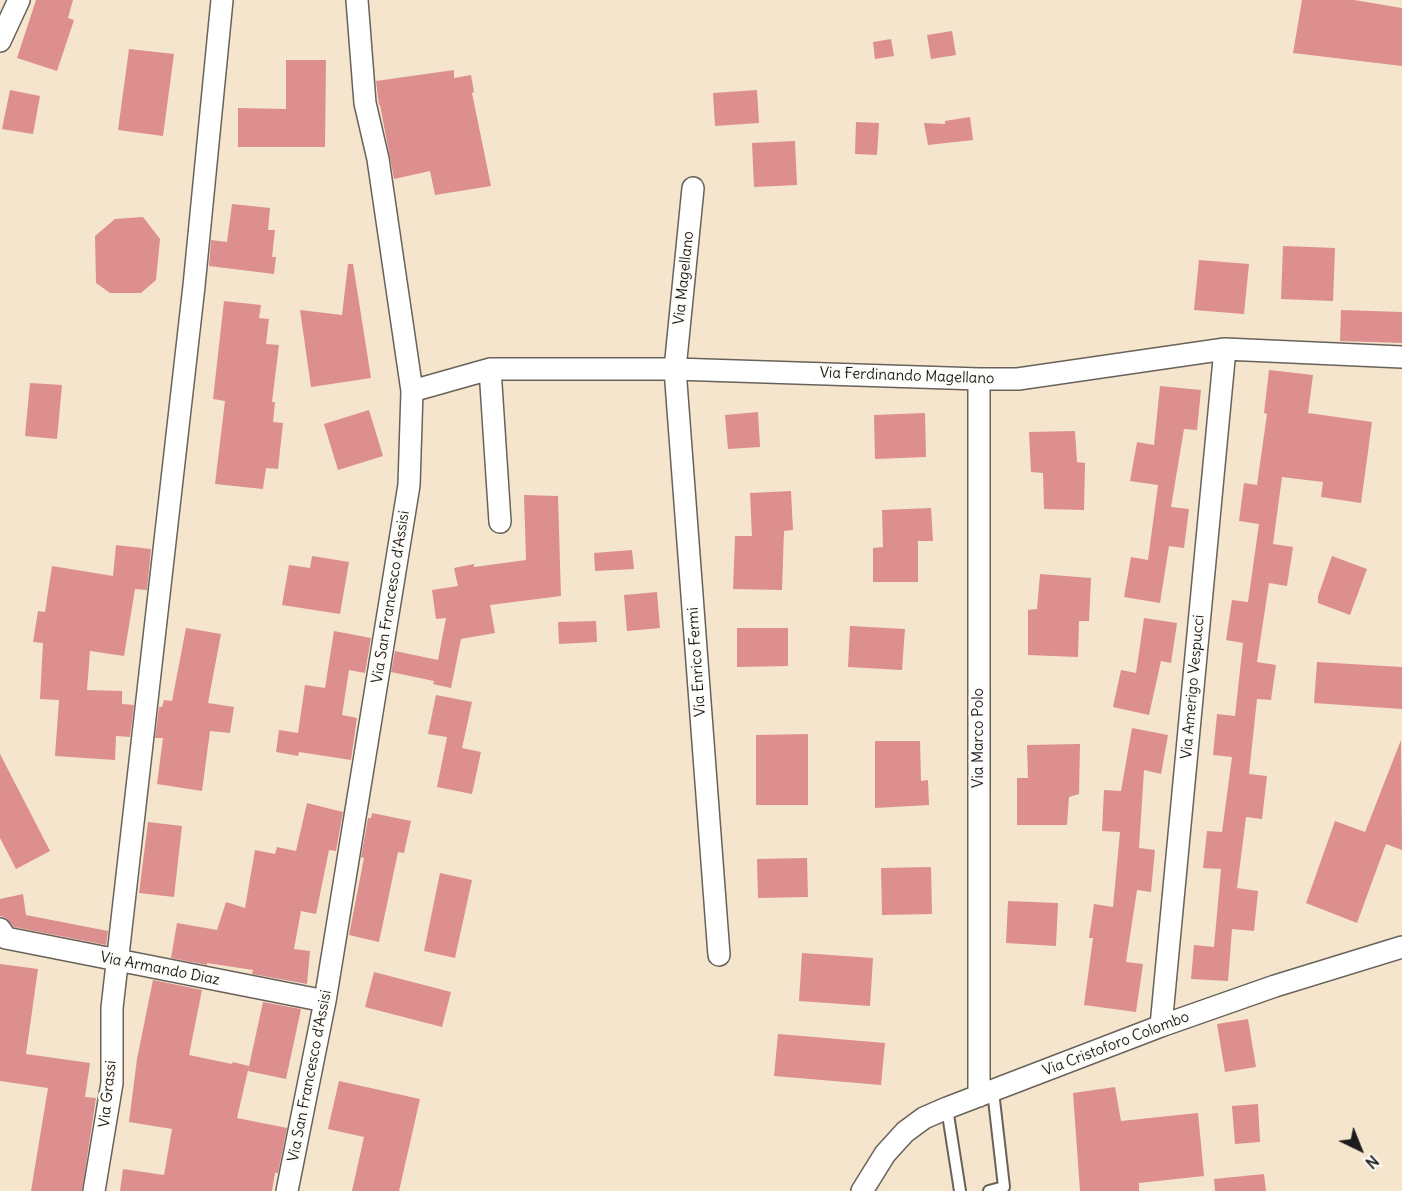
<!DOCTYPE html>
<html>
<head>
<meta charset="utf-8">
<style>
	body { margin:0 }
	#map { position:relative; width:1402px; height:1191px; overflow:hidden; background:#f5e5cc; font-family:Delius,sans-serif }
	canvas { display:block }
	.north { position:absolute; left:1330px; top:1119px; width:60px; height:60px; -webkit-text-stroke:4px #fdfcf7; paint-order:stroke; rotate:137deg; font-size:16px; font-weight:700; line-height:24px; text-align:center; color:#1c1c1c }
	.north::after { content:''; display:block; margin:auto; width:21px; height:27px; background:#1c1c1c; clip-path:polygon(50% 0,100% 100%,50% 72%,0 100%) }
</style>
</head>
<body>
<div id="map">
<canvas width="1402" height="1191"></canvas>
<div class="north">N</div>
</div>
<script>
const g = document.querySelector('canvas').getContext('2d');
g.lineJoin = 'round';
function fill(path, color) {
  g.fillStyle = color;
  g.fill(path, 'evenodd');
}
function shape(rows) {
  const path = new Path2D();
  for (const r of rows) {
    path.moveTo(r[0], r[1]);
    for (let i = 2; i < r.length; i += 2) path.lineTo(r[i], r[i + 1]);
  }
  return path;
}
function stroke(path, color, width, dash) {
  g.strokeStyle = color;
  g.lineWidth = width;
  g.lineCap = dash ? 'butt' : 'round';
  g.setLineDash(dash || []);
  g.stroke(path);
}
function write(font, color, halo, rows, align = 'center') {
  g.font = font + ' Delius,sans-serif';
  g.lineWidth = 5;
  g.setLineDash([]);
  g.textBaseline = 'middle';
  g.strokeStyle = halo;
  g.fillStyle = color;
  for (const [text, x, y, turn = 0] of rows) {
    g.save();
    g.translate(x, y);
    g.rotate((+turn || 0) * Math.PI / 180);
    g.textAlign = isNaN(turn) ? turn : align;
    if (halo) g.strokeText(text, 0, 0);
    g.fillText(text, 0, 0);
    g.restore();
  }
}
const building = shape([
	[36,0,73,0,68,18,74,20,57,71,17,58],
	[1302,0,1354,0,1402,8,1402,66,1293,53],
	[952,31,956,55,931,59,927,35],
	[891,39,894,56,875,59,873,42],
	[129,49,174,54,163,136,118,130],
	[286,60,326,60,325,147,238,147,238,108,286,109],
	[454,70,454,78,471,75,474,92,472,93,491,186,435,195,430,171,394,179,380,105,379,105,376,81],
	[10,90,40,96,33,134,2,129],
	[757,90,759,123,715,126,713,93],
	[970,117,973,140,928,145,924,123,945,124,945,121],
	[856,122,879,123,877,155,855,154],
	[795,141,797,185,754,187,752,143],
	[232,204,270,208,268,230,275,230,272,257,276,257,274,274,209,266,211,240,227,242],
	[143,217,160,239,156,280,141,293,110,293,96,283,95,236,115,219],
	[1283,246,1335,248,1333,301,1281,299],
	[1199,260,1249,264,1244,314,1194,310],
	[348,264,353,264,371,378,311,387,300,310,342,315],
	[224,301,261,305,259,318,269,319,266,344,279,345,272,402,275,402,273,422,283,423,278,469,266,468,263,489,215,484,225,401,213,399],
	[1341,310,1402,312,1402,343,1340,341],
	[1269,370,1313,375,1308,413,1372,422,1361,503,1321,497,1323,482,1282,477,1273,544,1293,547,1287,586,1269,583,1257,662,1276,665,1271,700,1257,699,1249,774,1267,776,1262,819,1246,817,1237,888,1258,891,1254,931,1232,929,1228,981,1191,979,1194,945,1214,947,1221,869,1203,868,1207,831,1222,832,1232,757,1213,755,1217,714,1235,716,1243,643,1226,640,1232,600,1248,602,1259,524,1239,521,1244,483,1257,485,1267,414,1264,413],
	[30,383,62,385,57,439,25,436],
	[1160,386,1201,390,1197,430,1184,429,1171,507,1189,509,1184,548,1169,546,1160,603,1124,597,1131,557,1148,560,1158,485,1130,481,1137,442,1154,445],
	[369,410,383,456,338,470,324,424],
	[758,412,760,447,728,449,725,415],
	[925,413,926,457,875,459,874,415],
	[1075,431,1077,462,1085,463,1084,510,1044,509,1043,473,1031,472,1029,432],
	[791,491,793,530,784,531,782,590,733,589,735,536,752,536,750,493],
	[524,495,558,496,561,596,490,605,495,633,461,639,451,688,433,684,434,681,391,672,395,651,438,660,446,618,436,619,432,590,458,586,454,568,474,564,474,567,526,560],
	[931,508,933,541,918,541,918,582,873,582,873,548,883,547,882,510],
	[116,545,151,549,147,590,135,589,124,656,90,651,87,690,122,691,122,704,134,705,130,737,116,736,115,760,55,756,59,700,40,699,43,643,33,642,38,611,45,612,52,566,113,576],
	[632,550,634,569,595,571,594,553],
	[312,556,349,562,340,614,282,605,289,565,310,568],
	[1332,556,1367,569,1350,615,1318,603,1318,596],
	[1040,574,1091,578,1089,621,1079,621,1078,657,1028,655,1028,610,1037,609],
	[657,592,660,628,627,631,624,595],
	[1144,618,1177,623,1171,663,1161,661,1149,715,1113,707,1121,670,1136,673],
	[596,621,597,642,559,644,558,622],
	[850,626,905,629,902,670,848,667],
	[186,628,221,634,208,703,234,707,230,733,210,731,202,791,157,784,163,738,155,738,159,707,162,707,164,700,172,701],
	[737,628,788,628,788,666,737,667],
	[334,631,371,638,365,673,349,670,342,715,357,718,351,760,299,752,298,756,276,752,279,730,298,733,305,685,325,688],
	[1317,662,1402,667,1402,709,1314,703],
	[436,695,472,702,462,748,481,752,472,794,437,787,447,737,428,734],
	[1132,728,1168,735,1161,774,1144,770,1139,848,1155,850,1151,892,1137,890,1126,962,1143,964,1136,1012,1084,1005,1093,938,1089,938,1094,904,1113,907,1120,832,1102,831,1104,790,1121,791],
	[808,734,808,805,756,805,756,735],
	[1401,740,1402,850,1386,844,1357,923,1306,903,1335,821,1365,832],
	[875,741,920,741,921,781,928,780,929,805,875,808],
	[1080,744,1079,794,1069,797,1067,825,1017,825,1017,778,1028,778,1027,745],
	[0,754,50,851,16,869,0,838],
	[307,803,343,812,336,851,329,850,316,914,301,911,294,949,310,951,307,984,252,974,253,970,207,963,207,965,171,958,177,923,217,930,226,902,245,908,255,850,275,854,277,847,296,851],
	[372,813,411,821,404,853,398,852,379,942,349,935,364,858,361,857,368,818,371,818],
	[148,822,182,826,174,897,139,893],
	[807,858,808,897,758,898,757,859],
	[931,867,932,914,882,915,881,868],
	[440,873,472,880,455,958,424,951],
	[23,894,26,915,108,931,106,945,14,927,6,918,0,916,0,899],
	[1008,901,1058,903,1056,946,1006,943],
	[802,953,873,958,870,1006,799,1001],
	[0,964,38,969,26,1054,90,1063,85,1097,96,1098,82,1191,31,1191,48,1088,0,1081],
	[374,972,451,992,442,1027,365,1007],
	[153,980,202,990,189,1055,232,1064,233,1062,249,1066,237,1118,287,1128,278,1173,275,1173,272,1191,120,1191,123,1169,164,1175,172,1129,129,1122,137,1059],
	[263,1002,301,1009,286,1079,248,1071],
	[1248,1019,1256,1067,1225,1072,1217,1024],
	[778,1034,885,1043,881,1085,774,1076],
	[339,1081,420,1099,399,1191,352,1191,364,1137,328,1129],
	[1115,1087,1121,1121,1198,1113,1204,1176,1139,1183,1139,1191,1080,1191,1073,1093],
	[1258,1104,1260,1142,1235,1144,1232,1106],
	[1264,1174,1266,1191,1215,1191,1214,1179]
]);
const service = shape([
	[947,1108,960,1191],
	[989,1191,1004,1187,993,1091]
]);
const minor = shape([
	[0,41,19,0],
	[693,188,675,369,719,955],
	[490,369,500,522],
	[979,379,979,1096],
	[412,391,490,369,675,369,979,379,1018,379,1225,349,1402,357],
	[0,929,6,938,325,1001],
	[1161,1026,1225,349],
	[94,1191,112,1083,112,1008,194,286,222,0],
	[287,1191,325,1001,409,485,412,391,378,159,365,103,357,0],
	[862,1191,885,1154,905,1132,924,1118,947,1108,1161,1026,1275,986,1402,947]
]);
const streetNames = [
	["Via Magellano",684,278,-84],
	["Via Ferdinando Magellano",907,376,2],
	["Via San Francesco d'Assisi",391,597,-81],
	["Via Enrico Fermi",697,662,-94],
	["Via Amerigo Vespucci",1193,687,-85],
	["Via Marco Polo",979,738,-90],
	["Via Armando Diaz",160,969,11],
	["Via Cristoforo Colombo",1116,1044,-21],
	["Via San Francesco d'Assisi",310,1076,-79],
	["Via Grassi",108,1094,-84]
];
fill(building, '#dc8f8e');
stroke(service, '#68625a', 14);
stroke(minor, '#68625a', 24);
stroke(service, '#fff', 10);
stroke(minor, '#fff', 21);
write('15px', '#1c1c1c', '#fdfcf7', streetNames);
</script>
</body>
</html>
